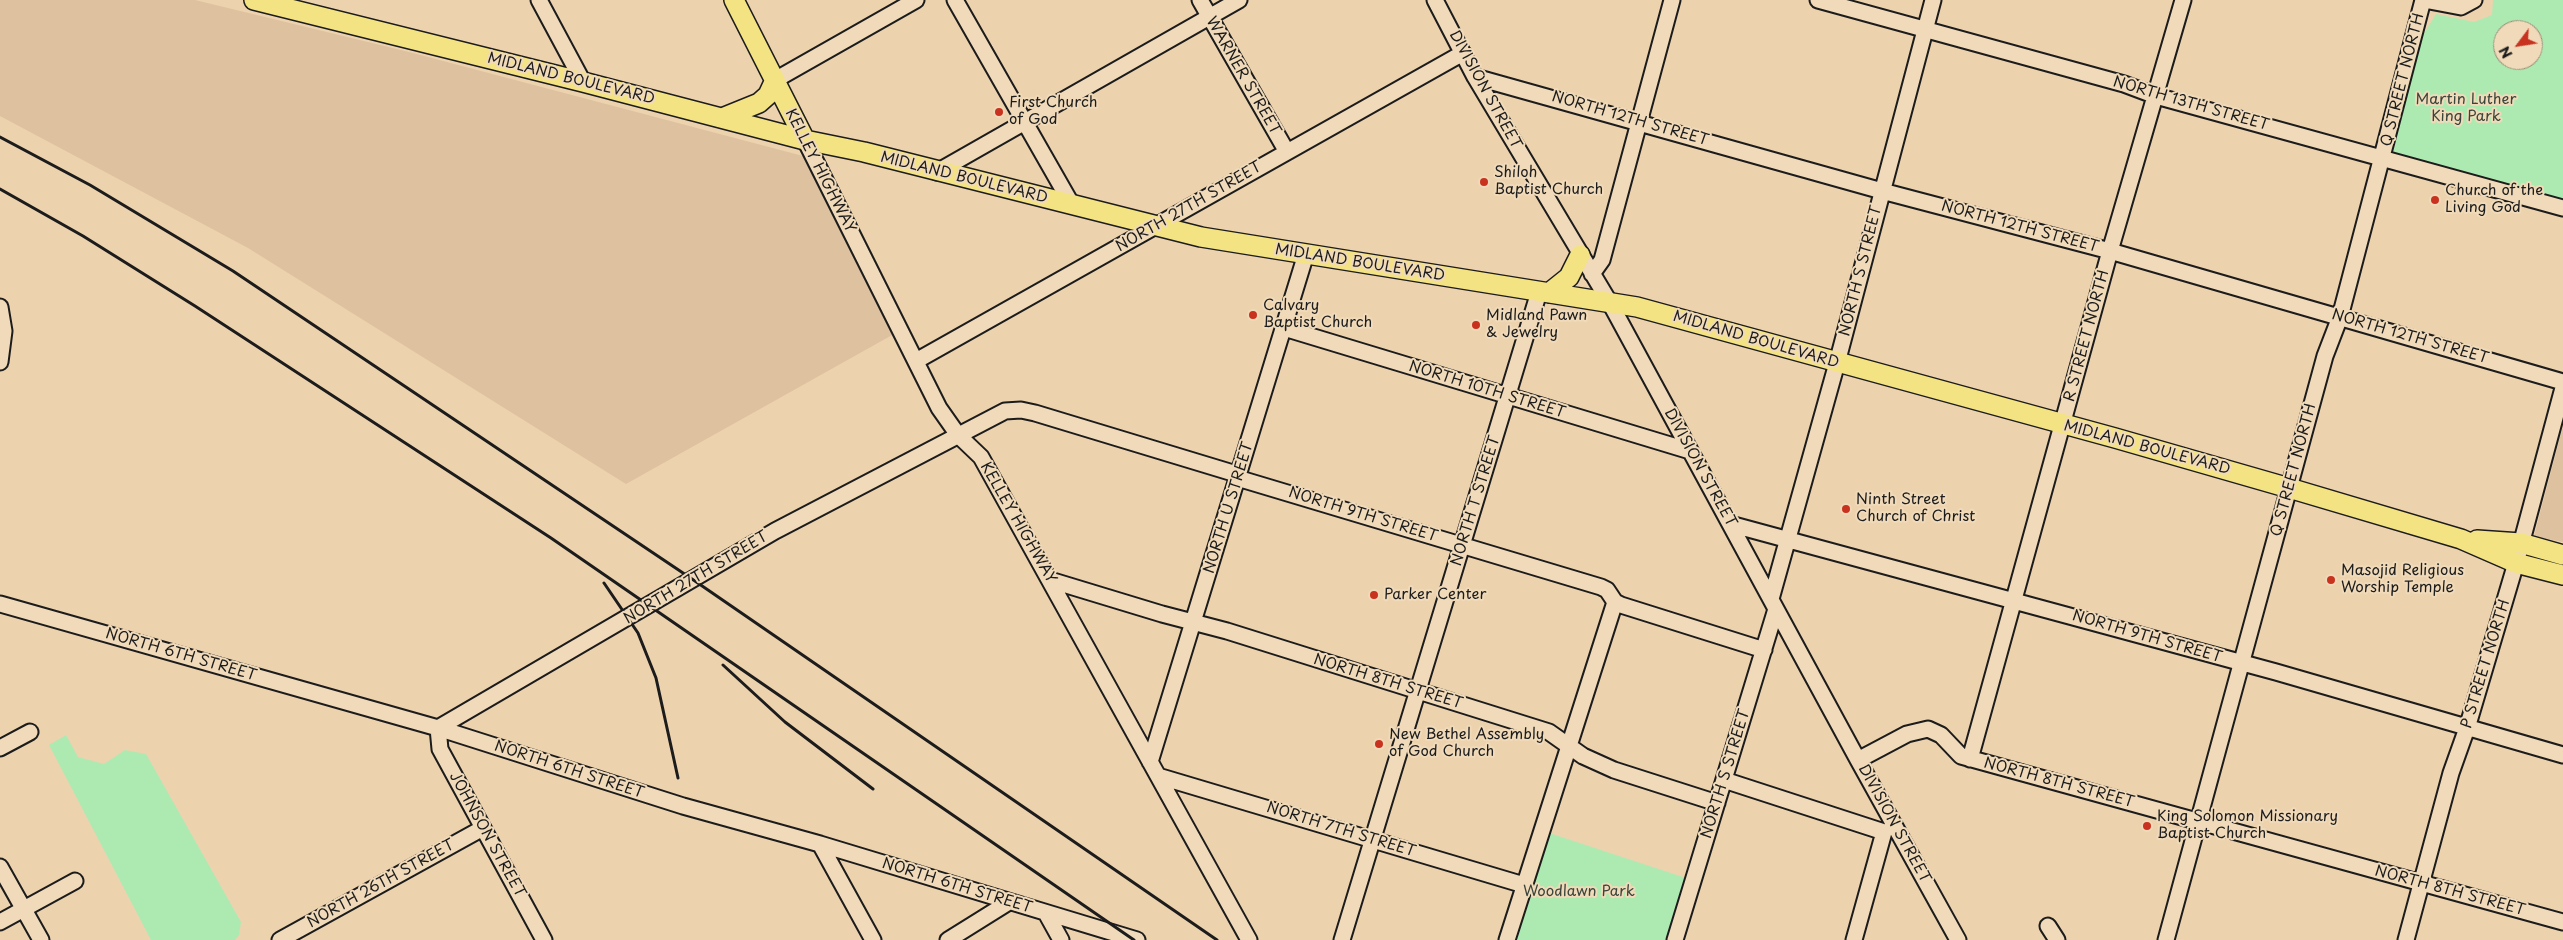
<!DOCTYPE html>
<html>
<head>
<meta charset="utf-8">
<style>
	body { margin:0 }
	#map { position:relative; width:2563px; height:940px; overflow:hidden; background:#edd2ae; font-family:"Playpen Sans",sans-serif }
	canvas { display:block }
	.north { position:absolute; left:2493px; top:20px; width:50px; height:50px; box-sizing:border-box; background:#f0dab9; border:1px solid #9b8e7a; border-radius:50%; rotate:239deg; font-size:14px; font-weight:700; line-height:20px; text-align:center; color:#1c1c1c }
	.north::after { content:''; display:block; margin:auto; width:18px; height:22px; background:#c8321e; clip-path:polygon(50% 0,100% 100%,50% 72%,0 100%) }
</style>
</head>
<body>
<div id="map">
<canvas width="2563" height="940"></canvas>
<div class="north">N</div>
</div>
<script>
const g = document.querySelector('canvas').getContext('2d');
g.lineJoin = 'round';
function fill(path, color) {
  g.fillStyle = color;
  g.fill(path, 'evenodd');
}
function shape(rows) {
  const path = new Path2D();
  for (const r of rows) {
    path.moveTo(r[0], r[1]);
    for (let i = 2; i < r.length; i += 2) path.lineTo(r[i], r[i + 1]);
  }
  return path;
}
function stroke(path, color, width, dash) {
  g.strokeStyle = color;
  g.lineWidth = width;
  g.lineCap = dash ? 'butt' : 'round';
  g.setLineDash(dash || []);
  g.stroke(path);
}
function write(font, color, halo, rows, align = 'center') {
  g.font = font + ' "Playpen Sans",sans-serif';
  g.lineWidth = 4;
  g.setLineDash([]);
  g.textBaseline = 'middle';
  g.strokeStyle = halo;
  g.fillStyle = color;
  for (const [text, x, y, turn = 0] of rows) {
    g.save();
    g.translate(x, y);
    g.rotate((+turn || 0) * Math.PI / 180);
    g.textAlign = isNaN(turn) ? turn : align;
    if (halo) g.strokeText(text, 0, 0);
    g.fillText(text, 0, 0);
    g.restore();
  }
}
const built = shape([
	[0,0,195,0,409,52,803,156,894,334,626,484,248,248,0,116],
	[2563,426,2563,542,2534,536]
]);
const green = shape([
	[2493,0,2563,0,2563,200,2393,152,2421,38,2436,14,2474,22,2492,15],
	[2503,30,2533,30,2533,60,2503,60],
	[66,735,78,757,104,764,125,750,146,754,241,922,239,935,235,940,151,940,49,745],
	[1546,832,1686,878,1667,940,1517,940]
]);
const minor = shape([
	[539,0,583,82],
	[955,0,1072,205],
	[1200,0,1287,152],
	[1435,0,1475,77,1610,303,1858,760,1958,940],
	[1818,0,2124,84,2156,96,2563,208],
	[2424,0,2461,7,2474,0],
	[1475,77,1882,191,2110,251,2563,382],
	[775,80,916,0],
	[805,140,939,408,958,435,981,457,1249,940],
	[937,172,1239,0],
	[1592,274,1602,260,1672,0],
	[0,307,4,331,0,362],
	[1284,328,1690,451],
	[916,361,1463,53],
	[1730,524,2276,672,2563,755],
	[1050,580,1162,614,1227,631,1549,732,1583,756,1614,770,1717,803],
	[1771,599,1837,363,1933,0],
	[0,604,438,728,683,806,820,844,1137,940],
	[0,748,30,732],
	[1970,759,2110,251,2183,0],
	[1858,760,1907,734,1928,729,1941,735,1961,756,2563,922],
	[1150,762,1306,254],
	[1158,776,1524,885],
	[1724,780,1884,832],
	[820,844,873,940],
	[0,867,41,940],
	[1046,913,1061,940],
	[0,922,75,881],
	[2048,926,2057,940],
	[280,940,483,828],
	[544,940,440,749,438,728,775,531,1005,411,1021,410,1035,413,1233,473,1244,480,1601,587,1607,590,1615,602,1621,605,1764,650],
	[948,940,1009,902],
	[1342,940,1539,292],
	[1507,940,1615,602],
	[1675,940,1776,609],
	[1854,940,1884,832],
	[2166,940,2325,356,2340,317,2423,0],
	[2406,940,2451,773,2467,728,2516,563,2563,388]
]);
const major = shape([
	[254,0,583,82,805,140,864,152,1201,237,1637,307,2115,438,2289,488,2461,539,2516,563,2563,575],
	[734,0,805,140],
	[722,118,759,103,768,95,775,80],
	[1549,293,1569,277,1580,255],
	[2477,540,2521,543,2563,555]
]);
const rail = shape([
	[0,137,90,185,233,271,692,579,1217,940],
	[0,189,83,236,195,306,551,538,1134,940],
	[604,583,638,633,656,678,678,778],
	[723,665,785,722,873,789]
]);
const markers = [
	[999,112,5,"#c8321e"],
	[1484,182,5,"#c8321e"],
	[2435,200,5,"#c8321e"],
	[1253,315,5,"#c8321e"],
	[1476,325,5,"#c8321e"],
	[1846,509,5,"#c8321e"],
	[2331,580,5,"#c8321e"],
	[1374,595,5,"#c8321e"],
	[1379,744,5,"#c8321e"],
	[2147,826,5,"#c8321e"]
];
const streetNames = [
	["WARNER STREET",1243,76,60],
	["MIDLAND BOULEVARD",571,79,14],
	["Q STREET NORTH",2403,80,-76],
	["DIVISION STREET",1485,90,61],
	["NORTH 13TH STREET",2191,104,16],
	["NORTH 12TH STREET",1630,119,16],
	["KELLEY HIGHWAY",820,171,63],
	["MIDLAND BOULEVARD",964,178,14],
	["NORTH 27TH STREET",1189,207,-30],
	["NORTH 12TH STREET",2020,227,15],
	["MIDLAND BOULEVARD",1360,263,9],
	["NORTH S STREET",1861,271,-76],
	["R STREET NORTH",2087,336,-75],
	["NORTH 12TH STREET",2410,337,16],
	["MIDLAND BOULEVARD",1756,340,16],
	["NORTH 10TH STREET",1487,390,17],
	["MIDLAND BOULEVARD",2147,448,15],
	["DIVISION STREET",1700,468,61],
	["Q STREET NORTH",2294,470,-75],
	["NORTH T STREET",1476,501,-73],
	["NORTH U STREET",1229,508,-73],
	["NORTH 9TH STREET",1363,515,17],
	["KELLEY HIGHWAY",1018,523,60],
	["NORTH 27TH STREET",696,578,-31],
	["NORTH 9TH STREET",2147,637,16],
	["NORTH 6TH STREET",181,655,16],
	["P STREET NORTH",2486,664,-73],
	["NORTH 8TH STREET",1388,682,17],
	["NORTH 6TH STREET",569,770,18],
	["NORTH S STREET",1726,774,-73],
	["NORTH 8TH STREET",2059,783,15],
	["DIVISION STREET",1894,824,61],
	["NORTH 7TH STREET",1341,830,17],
	["JOHNSON STREET",487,835,61],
	["NORTH 26TH STREET",381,884,-29],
	["NORTH 6TH STREET",957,886,17],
	["NORTH 8TH STREET",2450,891,15]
];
const parkNames = [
	["Martin Luther",2466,100],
	["King Park",2466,117],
	["Woodlawn Park",1579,892]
];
const poiNames = [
	["First Church",1009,103],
	["of God",1009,120],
	["Shiloh",1494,173],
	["Baptist Church",1494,190],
	["Church of the",2445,191],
	["Living God",2445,208],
	["Calvary",1263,306],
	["Baptist Church",1263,323],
	["Midland Pawn",1486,316],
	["& Jewelry",1486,333],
	["Ninth Street",1856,500],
	["Church of Christ",1856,517],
	["Masojid Religious",2341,571],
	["Worship Temple",2341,588],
	["Parker Center",1384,595],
	["New Bethel Assembly",1389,735],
	["of God Church",1389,752],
	["King Solomon Missionary",2157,817],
	["Baptist Church",2157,834]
];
fill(built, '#dec29f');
fill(green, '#adeab1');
stroke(minor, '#1c1c1c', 19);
stroke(major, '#1c1c1c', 22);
stroke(minor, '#f0dab9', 15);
stroke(major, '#f4e382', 19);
stroke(rail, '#1c1c1c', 3);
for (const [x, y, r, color] of markers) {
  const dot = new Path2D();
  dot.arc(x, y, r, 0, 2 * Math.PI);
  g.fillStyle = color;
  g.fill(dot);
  stroke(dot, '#f0dab9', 2);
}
write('15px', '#1c1c1c', '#f0dab9', streetNames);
write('15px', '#39453a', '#f0dab9', parkNames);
write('15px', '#1c1c1c', '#f0dab9', poiNames, 'left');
</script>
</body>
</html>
